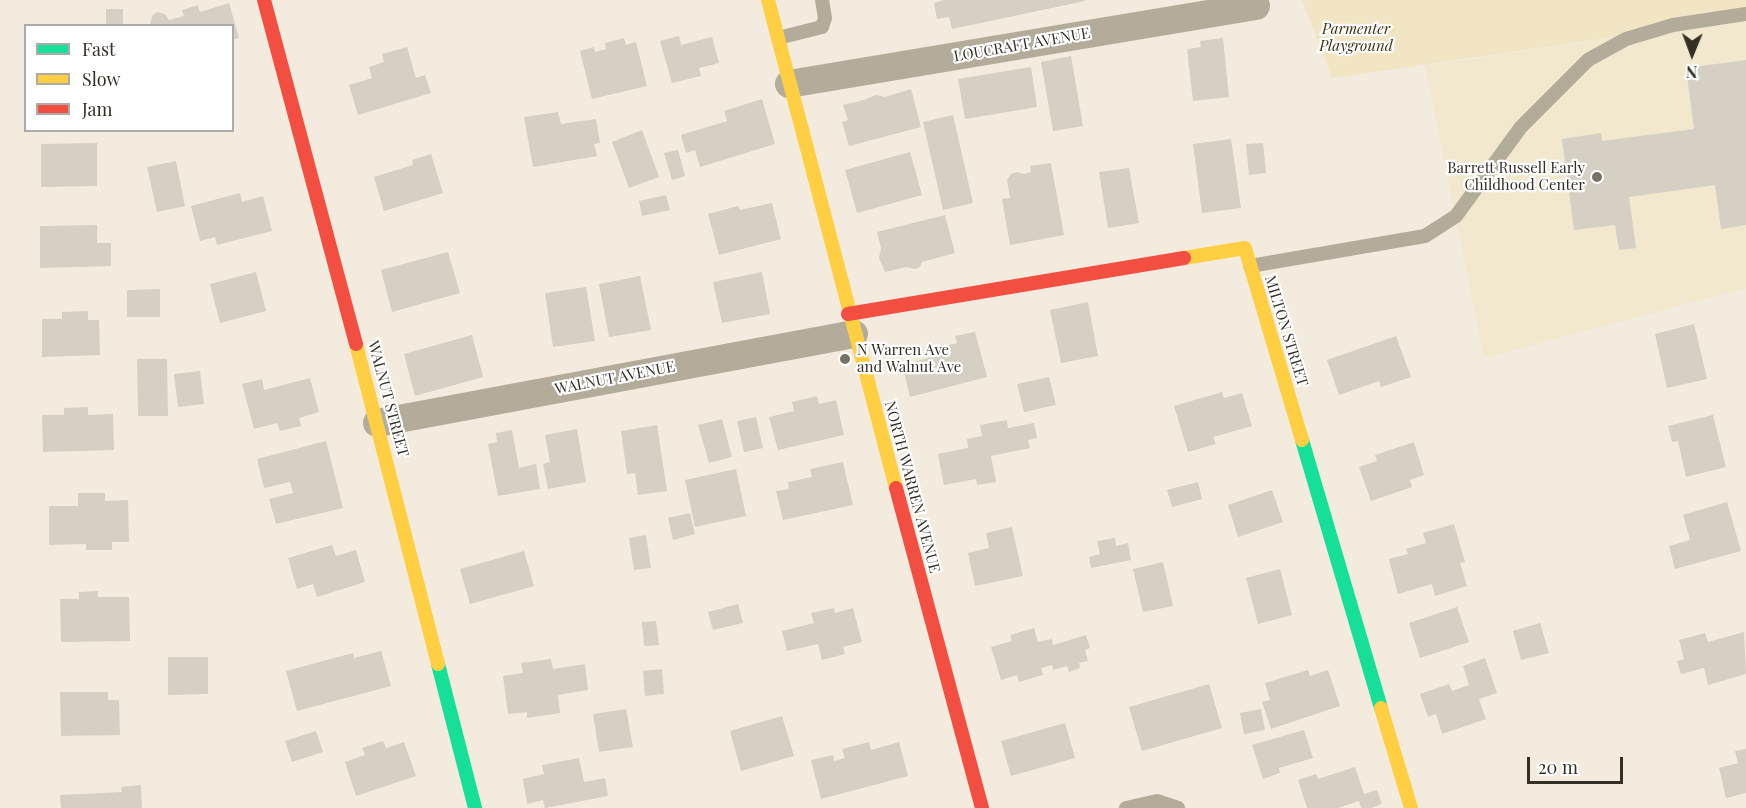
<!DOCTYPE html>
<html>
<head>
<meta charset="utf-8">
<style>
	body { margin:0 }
	#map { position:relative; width:1746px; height:808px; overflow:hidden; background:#f3ecde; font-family:"Playfair Display",serif }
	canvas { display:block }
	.legend { position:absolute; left:24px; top:24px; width:210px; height:108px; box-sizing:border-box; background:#fefefe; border:2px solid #adaba7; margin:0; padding:8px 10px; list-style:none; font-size:18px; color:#342f25 }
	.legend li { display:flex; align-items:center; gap:12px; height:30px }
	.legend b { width:30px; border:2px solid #adaba7 }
	.north { position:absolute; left:1662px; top:24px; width:60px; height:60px; -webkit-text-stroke:4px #fefefe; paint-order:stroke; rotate:181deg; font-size:16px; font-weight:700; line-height:24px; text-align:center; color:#342f25 }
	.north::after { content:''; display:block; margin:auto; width:21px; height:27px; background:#342f25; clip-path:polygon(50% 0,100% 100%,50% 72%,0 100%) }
	.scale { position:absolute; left:1527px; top:757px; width:96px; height:27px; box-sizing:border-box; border:3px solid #342f25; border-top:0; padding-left:8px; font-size:18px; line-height:21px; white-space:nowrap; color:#342f25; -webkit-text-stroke:4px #fefefe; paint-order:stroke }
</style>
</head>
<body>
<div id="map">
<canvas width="1746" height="808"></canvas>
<ul class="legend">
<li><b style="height:8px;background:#16e098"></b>Fast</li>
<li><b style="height:8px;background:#ffcf43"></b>Slow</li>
<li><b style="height:8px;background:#f24e42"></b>Jam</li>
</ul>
<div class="north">N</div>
<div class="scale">20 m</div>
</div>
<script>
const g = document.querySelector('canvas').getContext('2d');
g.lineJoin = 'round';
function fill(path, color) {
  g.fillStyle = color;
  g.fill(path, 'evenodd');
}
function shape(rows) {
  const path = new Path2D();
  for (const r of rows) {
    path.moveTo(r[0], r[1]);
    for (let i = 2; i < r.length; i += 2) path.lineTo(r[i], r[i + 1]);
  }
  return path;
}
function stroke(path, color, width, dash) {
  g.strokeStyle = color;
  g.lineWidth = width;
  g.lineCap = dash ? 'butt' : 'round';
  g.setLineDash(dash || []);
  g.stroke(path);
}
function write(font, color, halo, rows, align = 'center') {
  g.font = font + ' "Playfair Display",serif';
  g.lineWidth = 4.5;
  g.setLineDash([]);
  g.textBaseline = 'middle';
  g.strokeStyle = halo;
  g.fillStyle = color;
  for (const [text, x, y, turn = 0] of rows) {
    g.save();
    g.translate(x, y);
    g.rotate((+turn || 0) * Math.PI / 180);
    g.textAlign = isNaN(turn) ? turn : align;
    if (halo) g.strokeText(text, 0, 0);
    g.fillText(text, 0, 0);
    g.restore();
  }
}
const built = shape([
	[1746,18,1746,288,1484,358,1425,66]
]);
const green = shape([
	[1302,0,1746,0,1746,18,1332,78]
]);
const building = shape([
	[944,0,1084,0,1085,1,952,29,949,17,937,19,934,3],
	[229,3,239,38,232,40,232,26,150,26,152,16,157,12,165,14,169,20,184,16,182,10,198,5,200,12],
	[106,9,123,9,123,26,106,26],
	[679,36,681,45,712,37,719,63,699,68,701,76,672,83,660,41],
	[624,38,626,45,636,42,647,86,592,99,580,51,594,47,595,52,606,49,605,43],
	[1223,38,1229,97,1193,101,1187,49,1201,47,1200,41],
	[407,47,416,78,425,75,431,93,358,115,349,85,372,78,369,67,384,62,382,54],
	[1071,56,1083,126,1053,131,1041,62],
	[1746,60,1746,225,1721,229,1715,185,1629,197,1636,248,1619,250,1615,225,1574,230,1562,139,1601,133,1602,141,1694,129,1686,68],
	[1031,67,1037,107,965,119,958,79],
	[911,89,921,127,849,146,842,122,848,120,843,105,864,100,876,95,885,97],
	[762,99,775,144,700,167,695,150,686,153,681,135,727,121,724,111],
	[558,112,561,124,596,119,600,143,594,144,597,156,533,167,524,117],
	[953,115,973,203,943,210,923,122],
	[642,130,659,177,629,188,612,142],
	[1231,139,1241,208,1202,213,1193,144],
	[97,143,97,186,41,187,41,144],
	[1263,143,1266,173,1249,175,1246,144],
	[678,150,685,176,672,180,664,153],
	[910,152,922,195,857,213,845,170],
	[431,154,443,193,384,211,374,177,413,165,412,160],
	[176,161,185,206,157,212,147,167],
	[1051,163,1064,235,1010,245,1002,199,1010,198,1007,180,1011,174,1017,172,1024,174,1031,172,1030,166],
	[1129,168,1139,223,1108,228,1099,172],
	[240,193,242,202,263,196,272,231,217,245,215,237,200,241,191,206],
	[666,195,670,210,642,216,639,201],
	[772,203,781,239,719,255,708,214,738,206,740,210],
	[945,215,955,253,922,262,920,267,915,269,906,267,885,272,879,258,881,248,877,232],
	[97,225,97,243,111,243,111,266,40,268,40,226],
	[448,252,460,293,392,312,381,270],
	[256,272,266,311,220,323,210,284],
	[762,272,770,314,722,323,713,282],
	[640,276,651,330,609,337,599,284],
	[586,287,595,341,553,347,545,293],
	[160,289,160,317,127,317,127,290],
	[1088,302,1098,356,1061,363,1050,310],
	[88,311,88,320,99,320,100,355,42,357,42,319,62,319,62,312],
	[1694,324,1707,379,1667,388,1655,334],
	[975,332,987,377,910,397,902,365,928,358,926,351,957,343,955,336],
	[472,335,483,377,415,396,404,354],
	[1396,336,1411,377,1381,387,1379,381,1339,395,1327,360],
	[137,359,167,359,168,416,138,416],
	[200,371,204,404,178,407,174,374],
	[1049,377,1056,405,1024,412,1017,384],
	[310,378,319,412,299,418,301,426,280,431,277,423,254,429,242,384,262,379,264,390],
	[1222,392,1224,398,1242,393,1252,426,1213,437,1216,444,1188,452,1174,406],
	[817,396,819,404,836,400,844,435,778,450,769,417,794,411,792,402],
	[88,407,88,415,113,414,114,450,43,452,42,415,64,415,64,408],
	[1713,415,1726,467,1686,477,1678,441,1672,442,1668,426],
	[756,417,763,448,744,452,737,421],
	[722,419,732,457,709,463,698,425],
	[1007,420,1008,428,1034,423,1037,438,1028,440,1030,448,991,456,996,482,977,485,976,479,944,485,938,454,968,448,967,439,982,436,980,425],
	[657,425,667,491,638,495,635,473,627,474,621,431],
	[577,429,586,482,548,489,543,464,550,462,545,435],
	[512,430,519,468,536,464,540,489,498,496,488,444,497,442,496,433],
	[326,441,343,508,276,524,269,499,293,493,290,482,264,488,257,459],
	[1414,442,1424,475,1410,480,1412,487,1371,501,1359,467,1377,461,1375,455],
	[843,462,853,505,783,520,776,491,789,489,788,482,812,477,810,469],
	[736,469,746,516,695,527,685,480],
	[1198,482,1202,499,1172,507,1167,490],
	[1272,490,1283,522,1238,537,1228,505],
	[78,493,105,493,105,501,128,500,129,542,112,542,112,550,86,550,86,544,49,545,49,506,78,506],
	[1727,502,1741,551,1675,569,1669,546,1690,540,1683,515],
	[690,513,695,534,673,540,668,518],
	[1454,524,1465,562,1460,563,1467,586,1435,596,1432,584,1398,594,1389,559,1408,554,1406,549,1426,543,1423,533],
	[1012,527,1023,576,975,586,968,553,989,548,986,533],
	[646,535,651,568,634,570,629,538],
	[1115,538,1116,546,1128,543,1131,560,1091,568,1089,557,1100,554,1097,541],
	[332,545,336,556,356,550,365,582,317,597,313,584,297,589,288,558],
	[524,551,534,586,470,604,460,569],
	[1163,562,1173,606,1143,612,1133,569],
	[1280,569,1292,615,1258,624,1246,578],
	[98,591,98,597,129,597,130,641,61,642,60,599,79,599,79,592],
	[738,604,743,623,713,630,708,612],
	[1457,607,1469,642,1420,658,1409,623],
	[834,608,835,613,853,608,862,642,843,647,845,654,822,660,818,644,787,651,782,631,814,623,811,613],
	[656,621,659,645,644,646,642,622],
	[1540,623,1549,653,1521,660,1513,631],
	[1034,628,1038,642,1052,639,1053,645,1086,635,1090,648,1085,650,1088,661,1079,663,1080,668,1069,672,1067,666,1053,670,1052,665,1041,668,1043,675,1019,682,1017,675,1001,680,991,647,1012,641,1010,635],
	[1744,632,1746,674,1708,685,1704,668,1681,674,1677,661,1684,659,1679,640,1705,633,1708,642],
	[381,651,391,686,297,711,286,671,353,653,354,658],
	[168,657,208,657,208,694,168,695],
	[1485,658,1497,693,1479,699,1486,719,1442,734,1436,714,1428,717,1420,694,1449,684,1452,691,1469,685,1463,666],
	[551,659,553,669,585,664,588,690,558,695,560,713,527,718,527,712,508,714,503,676,523,673,521,663],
	[662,669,664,694,645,696,643,671],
	[1308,670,1310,676,1328,670,1340,706,1271,729,1262,702,1270,700,1265,683],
	[1209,684,1222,728,1142,751,1129,707],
	[60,692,108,692,108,700,119,700,120,735,61,736],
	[626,709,633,747,599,752,593,714],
	[1261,709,1265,730,1244,734,1240,713],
	[782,716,794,756,741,771,730,731],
	[1065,723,1075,758,1011,776,1001,741],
	[1304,730,1313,758,1279,768,1280,773,1263,779,1252,745],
	[316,731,323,752,292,762,285,741],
	[383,741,386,748,404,742,416,776,356,796,345,762,365,755,362,748],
	[869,742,871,750,899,742,908,776,821,799,811,760,833,755,834,761,845,758,842,749],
	[1746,749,1746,793,1726,798,1719,768,1738,763,1735,751],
	[579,758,584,782,605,778,608,796,545,808,543,800,527,804,523,779,544,774,542,765],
	[1355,767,1364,794,1377,790,1382,804,1371,808,1361,808,1359,801,1338,808,1307,808,1298,780,1316,774,1318,779],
	[141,785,142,808,61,808,60,795,122,792,121,787]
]);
const lane = shape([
	[778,38,822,27,825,18,822,0],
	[1250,266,1425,236,1456,216,1521,127,1588,60,1626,39,1673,25,1746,14],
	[1126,808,1157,801,1178,808]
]);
const street = shape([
	[789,84,1256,6],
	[377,423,854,334]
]);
const fast = shape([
	[1302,440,1381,708],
	[438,664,475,808]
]);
const slow = shape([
	[768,0,896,488],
	[1184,258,1245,248,1302,440],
	[356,344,438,664],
	[1381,708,1411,808]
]);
const jam = shape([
	[264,0,356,344],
	[848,314,1184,258],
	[896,488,982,808]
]);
const markers = [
	[1597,177,6,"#777166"],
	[845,359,6,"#777166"]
];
const parkNames = [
	["Parmenter",1356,29],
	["Playground",1356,46]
];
const streetNames = [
	["LOUCRAFT AVENUE",1022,45,-10],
	["MILTON STREET",1286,331,73],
	["WALNUT AVENUE",615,378,-11],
	["WALNUT STREET",388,399,75],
	["NORTH WARREN AVENUE",912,487,75]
];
const poiNames = [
	["Barrett Russell Early",1585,168],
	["Childhood Center",1585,185],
	["N Warren Ave",857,350,"left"],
	["and Walnut Ave",857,367,"left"]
];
fill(built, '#f2e8ce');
fill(green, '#f2e5c4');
fill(building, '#d5cfc4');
stroke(lane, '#b3ac9b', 14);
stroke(street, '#b3ac9b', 28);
stroke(fast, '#16e098', 14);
stroke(slow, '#ffcf43', 14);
stroke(jam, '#f24e42', 14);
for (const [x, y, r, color] of markers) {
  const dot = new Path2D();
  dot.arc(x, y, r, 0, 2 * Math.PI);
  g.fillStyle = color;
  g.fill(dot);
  stroke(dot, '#fefefe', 2);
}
write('italic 15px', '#3e3213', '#fefefe', parkNames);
write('15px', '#342f25', '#fefefe', streetNames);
write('15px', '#342f25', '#fefefe', poiNames, 'right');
</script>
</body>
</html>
